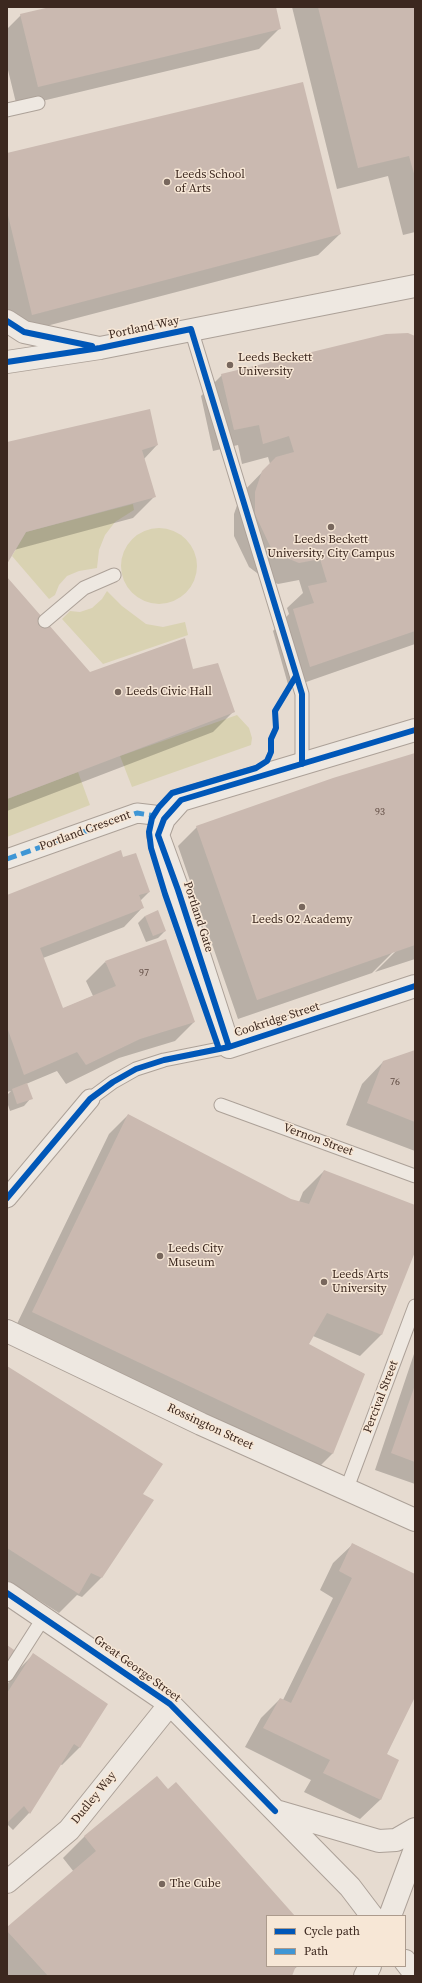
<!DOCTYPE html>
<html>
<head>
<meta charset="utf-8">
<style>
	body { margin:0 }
	#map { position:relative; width:422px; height:1983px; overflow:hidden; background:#e6dbd0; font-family:"Source Serif 4",serif }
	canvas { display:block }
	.frame { position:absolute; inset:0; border:8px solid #3c281f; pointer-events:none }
	.legend { position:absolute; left:266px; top:1915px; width:140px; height:52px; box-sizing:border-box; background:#f7e7d6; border:1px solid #ac9b8d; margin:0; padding:5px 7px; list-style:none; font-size:12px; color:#3c281f }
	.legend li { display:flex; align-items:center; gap:8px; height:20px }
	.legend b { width:20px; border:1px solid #ac9b8d }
</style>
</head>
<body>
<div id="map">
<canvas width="422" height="1983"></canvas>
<div class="frame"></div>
<ul class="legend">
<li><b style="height:5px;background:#0057b8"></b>Cycle path</li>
<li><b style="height:5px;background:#3f96d5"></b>Path</li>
</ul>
</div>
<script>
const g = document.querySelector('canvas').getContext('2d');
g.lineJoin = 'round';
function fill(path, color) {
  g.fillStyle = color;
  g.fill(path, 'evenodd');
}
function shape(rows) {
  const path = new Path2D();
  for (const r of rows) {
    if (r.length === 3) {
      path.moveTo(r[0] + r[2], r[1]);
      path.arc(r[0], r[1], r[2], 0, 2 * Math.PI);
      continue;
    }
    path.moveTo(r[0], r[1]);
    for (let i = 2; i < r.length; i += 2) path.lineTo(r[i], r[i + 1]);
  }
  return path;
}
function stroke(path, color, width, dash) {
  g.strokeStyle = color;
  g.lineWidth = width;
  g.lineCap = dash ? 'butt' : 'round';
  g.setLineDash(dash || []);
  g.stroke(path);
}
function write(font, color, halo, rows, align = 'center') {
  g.font = font + ' "Source Serif 4",serif';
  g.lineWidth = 3;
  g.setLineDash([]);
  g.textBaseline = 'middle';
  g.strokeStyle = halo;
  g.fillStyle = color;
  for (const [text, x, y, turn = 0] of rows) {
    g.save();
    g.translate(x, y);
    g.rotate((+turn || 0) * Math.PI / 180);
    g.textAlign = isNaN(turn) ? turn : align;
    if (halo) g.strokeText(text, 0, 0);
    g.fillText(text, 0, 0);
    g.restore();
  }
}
const green = shape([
	[133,504,134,510,115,522,105,535,99,550,97,568,79,571,67,576,59,585,55,595,49,599,12,556,26,532],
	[159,566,38],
	[107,591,122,606,146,624,163,627,185,622,188,635,103,664,62,619,70,611,80,612,92,608,102,599],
	[237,715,249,728,252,738,251,745,132,787,120,756],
	[78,772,90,805,7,837,7,799]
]);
const shadow = shape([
	[54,7,275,7,280,28,259,49,17,107,7,66,7,29,21,15],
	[292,7,415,7,415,232,403,235,388,176,337,189],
	[7,154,340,234,318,255,12,335,7,317],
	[415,337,415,644,289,688,273,631,289,614,287,608,303,593,299,580,278,584,261,576,249,567,234,536,234,514,241,494,270,464,268,457,242,464,238,445,213,451,201,396,222,375],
	[7,443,157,445,144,459,154,497,133,518,14,550,7,562],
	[7,579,89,673,193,670,234,711,213,732,7,811],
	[415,754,415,959,375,972,398,949,397,948,372,973,238,1019,178,846,197,827],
	[123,858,149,892,140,901,143,907,124,927,43,958,62,1009,93,996,86,981,105,962,194,1022,175,1041,119,1058,66,1084,57,1071,26,1084,31,1098,24,1106,10,1111,7,1102,7,1095,11,1091,7,1092,7,896],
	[145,916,165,931,158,938,146,942,138,923],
	[415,1051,415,1151,346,1125,362,1084,383,1062],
	[128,1115,290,1200,299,1202,303,1192,324,1171,415,1206,415,1249,381,1335,360,1356,313,1336,308,1345,364,1374,332,1454,311,1475,13,1332,109,1134],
	[415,1351,415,1484,375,1470],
	[7,1367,142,1494,101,1578,82,1597,77,1595,59,1613,7,1580],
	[353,1544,415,1575,415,1695,386,1755,397,1761,380,1800,360,1819,304,1792,311,1780,245,1747,261,1718,280,1699,283,1700,333,1598,320,1590,333,1563],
	[33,1655,106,1705,79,1748,62,1765,60,1764,29,1813,13,1830,7,1824,7,1685,16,1672],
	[168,1790,293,1916,267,1916,267,1966,298,1966,293,1970,291,1976,7,1976,7,1928,74,1872,63,1858,85,1836]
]);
const building = shape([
	[50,7,276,7,281,29,38,87,20,14],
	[318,7,415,7,415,177,409,156,358,168],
	[303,82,341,234,32,315,7,211,7,153],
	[408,333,415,336,415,631,310,667,293,609,314,603,308,586,327,582,320,559,299,563,282,556,270,546,255,514,255,492,262,471,276,457,294,452,289,436,263,444,259,425,234,430,221,374,386,334],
	[150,409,158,445,142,450,156,497,26,532,7,564,7,442],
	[7,577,90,672,185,638,193,669,218,663,235,712,7,799],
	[415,753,415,945,257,1000,196,826,333,778],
	[121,850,123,857,136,853,150,892,139,895,144,908,40,948,63,1008,116,986,105,961,166,939,195,1022,140,1039,86,1065,77,1052,24,1075,7,1027,7,895],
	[158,910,166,931,153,936,145,916],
	[415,1050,415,1122,367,1103,383,1061],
	[27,1083,33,1099,17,1104,12,1089],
	[128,1114,291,1199,309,1204,324,1170,415,1205,415,1252,382,1335,327,1313,309,1344,365,1374,333,1454,32,1312],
	[7,1366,163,1464,143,1494,154,1500,102,1578,91,1573,79,1594,7,1548],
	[415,1385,415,1462,391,1453],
	[352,1543,415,1574,415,1697,387,1754,399,1760,381,1800,323,1773,330,1760,263,1728,280,1698,291,1703,352,1578,339,1571],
	[7,1645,17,1652,7,1667],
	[33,1653,108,1704,80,1748,74,1744,30,1814,24,1806,7,1823,7,1693],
	[157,1776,168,1789,176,1782,295,1916,267,1916,267,1966,296,1966,292,1976,48,1976,7,1931,7,1927,96,1851,84,1836]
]);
const service = shape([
	[7,110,38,103],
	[191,329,302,694,302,764],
	[45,621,84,588,114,575],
	[90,1099,113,1082,136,1069,164,1060,229,1047],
	[221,1105,415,1176],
	[347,1488,415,1306],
	[7,1675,44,1617]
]);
const pedestrian = shape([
	[7,859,137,813,154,815,164,819],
	[7,1198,90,1099]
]);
const minor = shape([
	[7,321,24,332,99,348],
	[415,730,181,800,164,819,158,835,178,890,229,1047,415,986],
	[7,1331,201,1424,415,1520],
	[7,1882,69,1830,170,1704],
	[365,1976,370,1966]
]);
const tertiary = shape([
	[7,362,100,348,415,286],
	[7,1593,170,1704,350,1887,372,1916],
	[276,1811,379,1841,396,1840,415,1829],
	[390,1916,415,1849],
	[405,1961,415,1974]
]);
const quiet = shape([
	[7,859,137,813,156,816]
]);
const cycleway = shape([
	[7,321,24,332,92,346],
	[7,362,100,348,191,329,302,694,302,764],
	[229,1047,178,890,158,835,164,819,181,800,415,730],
	[219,1049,165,894,151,848,149,832,152,818,159,807,172,793,256,768,267,761,271,752,271,739,276,728,275,711,296,676],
	[7,1198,90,1099,113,1082,136,1069,164,1060,229,1047,415,986],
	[7,1593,170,1704,275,1811]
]);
const markers = [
	[167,182,4,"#78675d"],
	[230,365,4,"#78675d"],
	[331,527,4,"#78675d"],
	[118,692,4,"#78675d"],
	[302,907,4,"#78675d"],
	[160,1256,4,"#78675d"],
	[324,1282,4,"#78675d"],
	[162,1884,4,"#78675d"]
];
const numberNames = [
	["93",380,812],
	["97",144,973],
	["76",395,1082]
];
const poiNames = [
	["Leeds School",175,175],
	["of Arts",175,189],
	["Leeds Beckett",238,358],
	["University",238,372],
	["Leeds Beckett",331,540,"center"],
	["University, City Campus",331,554,"center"],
	["Leeds Civic Hall",126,692],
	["Leeds O2 Academy",302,920,"center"],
	["Leeds City",168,1249],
	["Museum",168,1263],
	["Leeds Arts",332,1275],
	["University",332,1289],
	["The Cube",170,1884]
];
const streetNames = [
	["Portland Way",144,328,-12],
	["Portland Crescent",85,831,-20],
	["Portland Gate",198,917,72],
	["Cookridge Street",277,1020,-18],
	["Vernon Street",318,1140,20],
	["Percival Street",381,1397,-69],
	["Rossington Street",210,1427,25],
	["Great George Street",137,1669,36],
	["Dudley Way",94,1798,-51]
];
fill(green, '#d9d2b2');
fill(shadow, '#0003');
fill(building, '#cab9b0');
stroke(service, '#aca198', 15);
stroke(pedestrian, '#aca198', 21);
stroke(minor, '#aca198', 24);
stroke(tertiary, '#aca198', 24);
stroke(service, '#eee8e1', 13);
stroke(pedestrian, '#eee8e1', 19);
stroke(minor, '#eee8e1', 22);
stroke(tertiary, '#eee8e1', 22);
stroke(quiet, '#3f96d5', 5, [10, 5]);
stroke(cycleway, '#0057b8', 6);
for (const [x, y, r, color] of markers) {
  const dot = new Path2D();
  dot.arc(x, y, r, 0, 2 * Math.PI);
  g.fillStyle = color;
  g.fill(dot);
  stroke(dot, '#f7e7d6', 1.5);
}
write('10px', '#604c43', null, numberNames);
write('12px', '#3c281f', '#f7e7d6', poiNames, 'left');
write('12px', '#3c281f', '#f7e7d6', streetNames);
</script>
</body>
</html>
